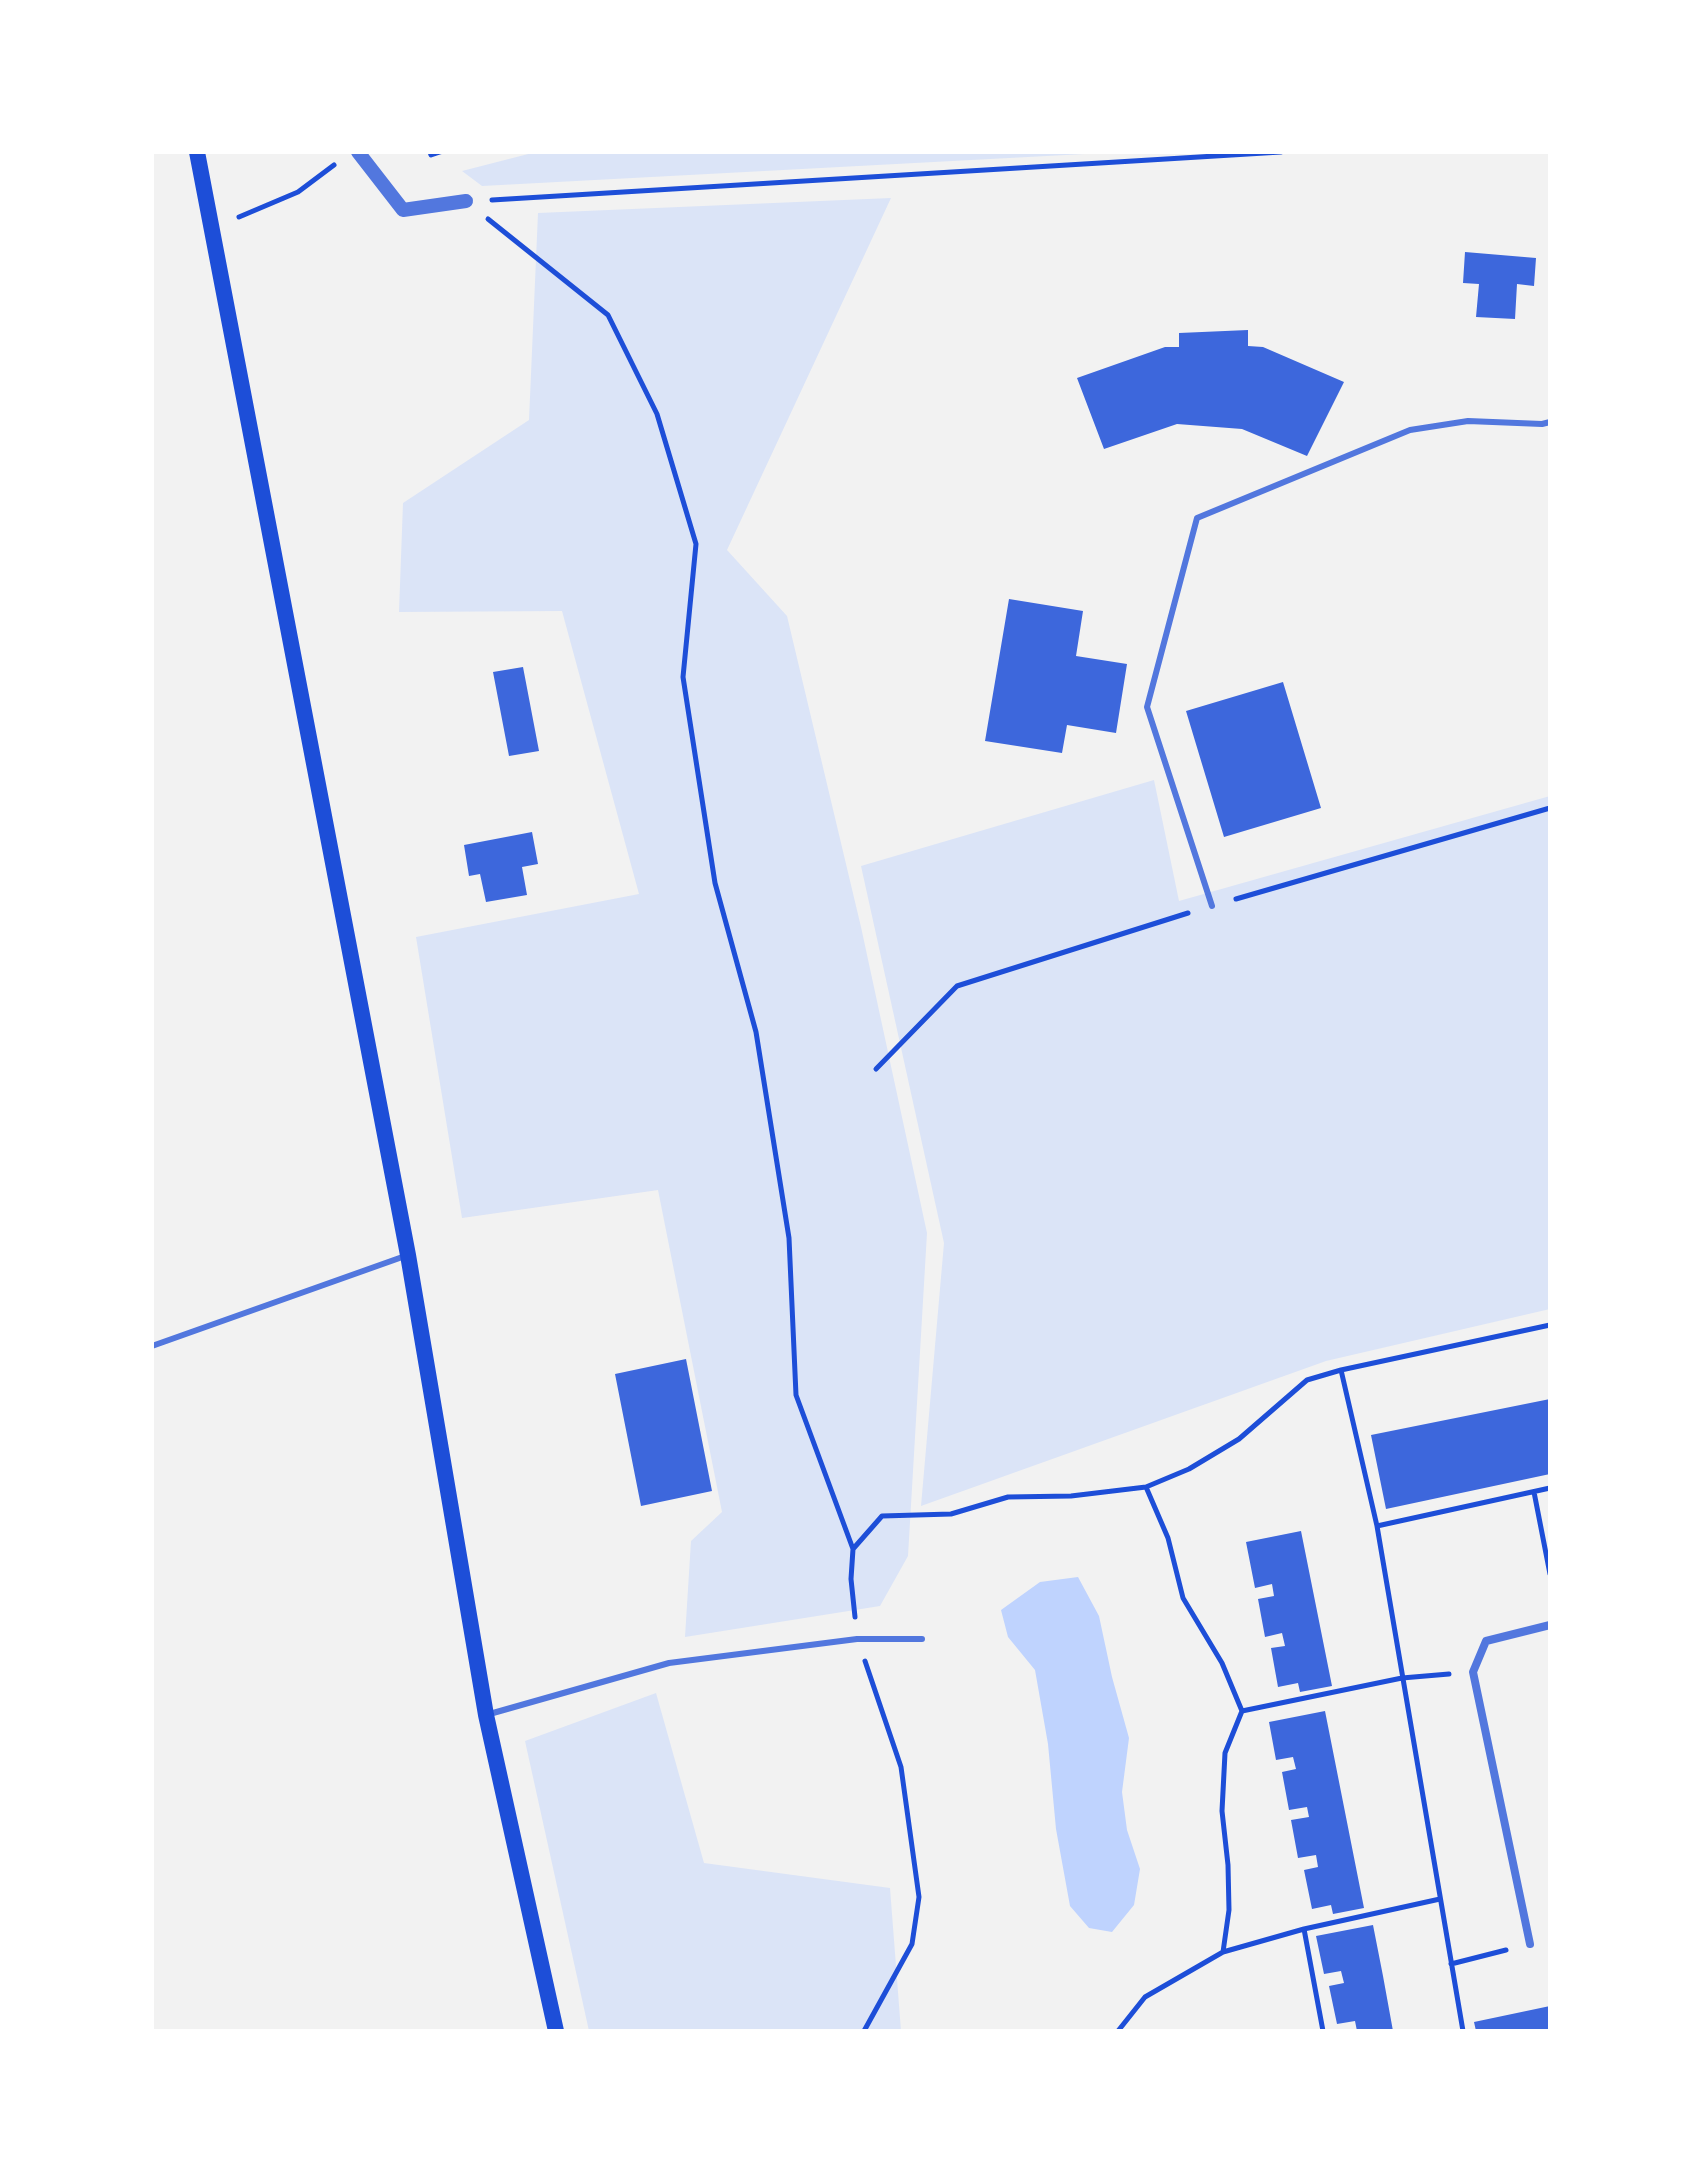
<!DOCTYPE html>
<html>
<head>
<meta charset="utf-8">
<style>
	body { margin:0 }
	#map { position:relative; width:1702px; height:2183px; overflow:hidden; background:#f2f2f2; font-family:"DM Sans",sans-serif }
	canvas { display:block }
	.frame { position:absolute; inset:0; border:154px solid #fff; pointer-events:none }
</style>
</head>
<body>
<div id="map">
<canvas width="1702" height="2183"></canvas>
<div class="frame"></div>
</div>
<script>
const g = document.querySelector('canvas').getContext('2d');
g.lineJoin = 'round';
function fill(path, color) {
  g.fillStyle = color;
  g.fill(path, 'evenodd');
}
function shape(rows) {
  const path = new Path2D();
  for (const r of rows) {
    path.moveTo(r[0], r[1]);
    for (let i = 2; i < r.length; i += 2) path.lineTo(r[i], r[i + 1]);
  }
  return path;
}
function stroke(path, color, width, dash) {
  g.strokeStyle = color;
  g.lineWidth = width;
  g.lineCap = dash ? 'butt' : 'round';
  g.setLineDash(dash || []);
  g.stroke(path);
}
const green = shape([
	[536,152,1122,152,482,186,462,171],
	[891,198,727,550,787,616,861,927,927,1233,908,1556,880,1606,685,1637,691,1541,722,1512,658,1190,462,1218,416,937,639,894,562,611,399,612,403,503,529,420,538,213],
	[1154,780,1179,901,1550,796,1550,1309,1326,1361,921,1506,944,1243,861,866],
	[656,1693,704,1863,890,1888,901,2031,589,2031,525,1741]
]);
const water = shape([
	[1078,1577,1099,1616,1112,1677,1129,1738,1122,1792,1127,1830,1140,1869,1134,1905,1112,1932,1089,1928,1070,1906,1056,1829,1048,1744,1035,1670,1008,1637,1001,1610,1040,1582]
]);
const building = shape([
	[1465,252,1536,258,1534,286,1517,284,1515,319,1476,317,1479,284,1463,283],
	[1248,330,1248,346,1263,347,1344,382,1307,456,1242,429,1177,424,1104,449,1077,378,1165,347,1179,347,1179,333],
	[1009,599,1083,611,1076,656,1127,664,1116,733,1067,725,1062,753,985,741],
	[523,667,539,751,509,756,493,672],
	[1283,682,1321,808,1224,837,1186,711],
	[532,832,538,864,522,867,527,895,486,902,480,874,469,876,464,845],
	[686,1359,712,1491,641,1506,615,1374],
	[1550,1399,1550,1474,1386,1509,1371,1435],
	[1301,1531,1332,1686,1300,1692,1298,1683,1278,1687,1271,1648,1285,1646,1282,1633,1265,1637,1258,1599,1274,1596,1272,1584,1255,1588,1246,1542],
	[1325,1711,1364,1908,1333,1914,1331,1905,1312,1909,1304,1870,1318,1867,1316,1855,1298,1858,1291,1820,1309,1817,1307,1807,1289,1810,1282,1772,1296,1769,1293,1757,1276,1760,1269,1722],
	[1373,1925,1383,1976,1393,2031,1357,2031,1355,2021,1337,2024,1329,1986,1344,1983,1341,1971,1324,1974,1316,1936],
	[1550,2006,1550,2031,1476,2031,1474,2022]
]);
const path = shape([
	[430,152,431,155,440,152],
	[492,200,1281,152],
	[239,217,298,192,334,165],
	[488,219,608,315,657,414,696,544,683,677,715,883,756,1032,789,1238,796,1395,853,1549],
	[1236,899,1550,808],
	[876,1069,957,986,1188,913],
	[1534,1492,1550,1574],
	[1377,1526,1550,1488],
	[855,1617,851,1579,853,1549,882,1516,951,1514,1008,1497,1071,1496,1146,1487],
	[1242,1711,1402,1678,1449,1674],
	[1304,1929,1323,2031],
	[1223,1952,1229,1910,1228,1865,1222,1811,1225,1753,1242,1711,1222,1663,1183,1598,1168,1538,1146,1487,1189,1469,1239,1439,1307,1380,1341,1370],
	[1451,1964,1506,1950],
	[864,2031,912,1944,919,1897,901,1767,865,1661],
	[1118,2031,1145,1997,1223,1952,1304,1929,1440,1899],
	[1463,2031,1377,1526,1341,1370,1550,1325]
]);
const service = shape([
	[1212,906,1147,707,1197,518,1410,430,1468,421,1542,424,1550,422],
	[152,1346,408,1255],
	[486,1715,669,1663,857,1639,922,1639]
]);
const minor = shape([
	[1530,1944,1473,1672,1486,1641,1550,1625]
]);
const tertiary = shape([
	[358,152,403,210,466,201]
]);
const secondary = shape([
	[197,152,408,1255,486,1715,556,2031]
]);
fill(green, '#dbe4f7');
fill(water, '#bfd3fe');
fill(building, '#3d67dc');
stroke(path, '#1d4ed8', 5);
stroke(service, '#5277de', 6);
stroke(minor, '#5277de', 8);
stroke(tertiary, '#5277de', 14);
stroke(secondary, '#1d4ed8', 16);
</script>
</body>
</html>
